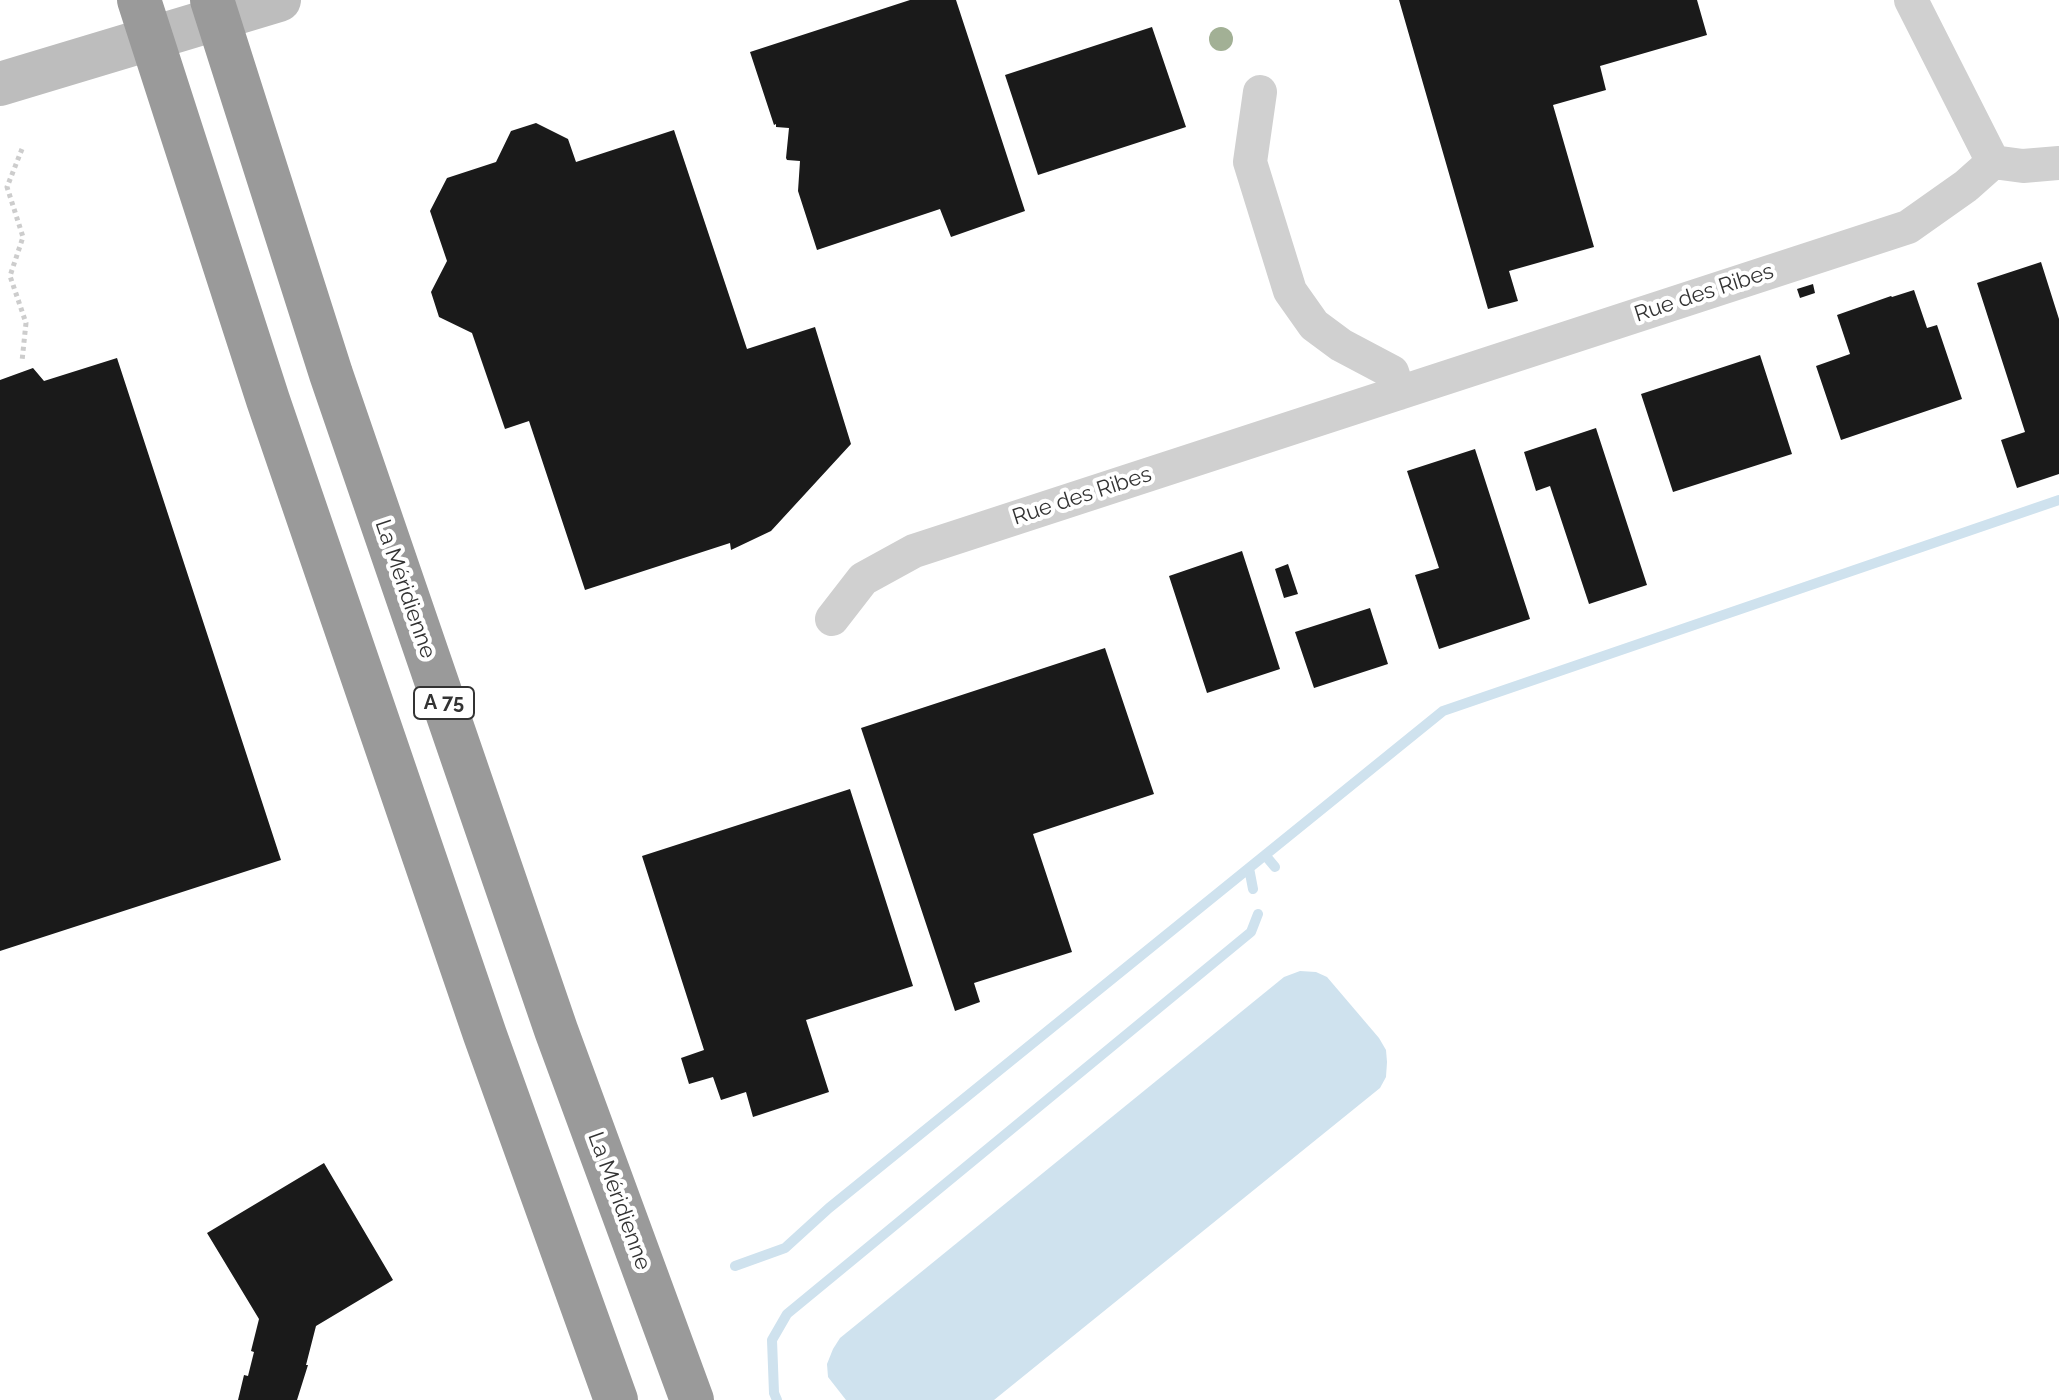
<!DOCTYPE html>
<html>
<head>
<meta charset="utf-8">
<style>
	body { margin:0 }
	canvas { display:block; background:#fff }
</style>
</head>
<body>
<canvas width="2059" height="1400"></canvas>
<script>
const g = document.querySelector('canvas').getContext('2d');
g.lineJoin = 'round';
function fill(path, color) {
  g.fillStyle = color;
  g.fill(path, 'evenodd');
}
function shape(rows) {
  const path = new Path2D();
  for (const r of rows) {
    path.moveTo(r[0], r[1]);
    for (let i = 2; i < r.length; i += 2) path.lineTo(r[i], r[i + 1]);
  }
  return path;
}
function stroke(path, color, width, dash) {
  g.strokeStyle = color;
  g.lineWidth = width;
  g.lineCap = dash ? 'butt' : 'round';
  g.setLineDash(dash || []);
  g.stroke(path);
}
function write(font, color, halo, rows, align = 'center') {
  g.font = font + ' Raleway,sans-serif';
  g.lineWidth = 8;
  g.setLineDash([]);
  g.textBaseline = 'middle';
  g.strokeStyle = halo;
  g.fillStyle = color;
  for (const [text, x, y, turn = 0] of rows) {
    g.save();
    g.translate(x, y);
    g.rotate((+turn || 0) * Math.PI / 180);
    g.textAlign = isNaN(turn) ? turn : align;
    if (halo) g.strokeText(text, 0, 0);
    g.fillText(text, 0, 0);
    g.restore();
  }
}
const water = shape([
	[1300,971,1316,972,1327,977,1379,1038,1386,1050,1387,1062,1386,1077,1380,1088,994,1400,846,1400,828,1377,827,1364,833,1349,840,1338,1284,977]
]);
const stream = shape([
	[1265,855,1275,867],
	[1249,868,1253,889],
	[735,1266,785,1248,829,1208,1443,711,2059,500],
	[777,1400,774,1393,772,1340,787,1314,1251,932,1258,914]
]);
const building = shape([
	[910,0,956,0,1025,211,951,237,940,209,817,250,798,191,800,161,787,160,786,158,789,128,776,127,776,124,774,125,750,52],
	[1399,0,1697,0,1707,35,1600,66,1606,90,1553,105,1594,247,1509,271,1518,301,1488,309],
	[1152,27,1186,127,1038,175,1005,75],
	[536,123,568,139,576,162,674,130,747,349,815,327,851,444,771,531,731,550,730,543,585,590,529,421,505,429,472,333,439,317,431,292,447,261,430,211,447,178,496,162,511,131],
	[2041,262,2059,319,2059,474,2017,488,2001,440,2025,432,1977,283],
	[1813,284,1815,293,1800,298,1797,289],
	[1914,290,1927,328,1937,325,1962,399,1841,440,1816,366,1850,354,1837,315,1891,296,1892,297],
	[1760,355,1792,454,1673,492,1641,394],
	[117,358,281,860,0,951,0,380,33,368,44,381],
	[1596,428,1647,585,1589,604,1550,486,1536,491,1524,452],
	[1475,449,1530,619,1439,649,1415,575,1439,568,1407,471],
	[1242,551,1280,669,1207,693,1169,576],
	[1288,564,1298,594,1284,598,1275,569],
	[1370,608,1388,664,1314,688,1295,632],
	[1105,648,1154,794,1033,834,1072,952,974,983,980,1002,955,1011,861,728],
	[850,789,913,986,806,1020,829,1092,753,1117,746,1092,721,1100,713,1077,689,1084,681,1058,704,1050,642,856],
	[324,1163,393,1280,316,1326,306,1365,308,1365,297,1400,238,1400,244,1375,248,1376,254,1352,251,1351,259,1319,207,1233]
]);
const path = shape([
	[22,149,7,187,23,237,10,276,26,323,22,361]
]);
const minor = shape([
	[1911,0,1993,162],
	[1260,92,1250,162,1290,291,1314,325,1341,345,1392,372,1399,393],
	[832,619,863,579,914,551,1908,227,1966,186,1993,162,2023,166,2059,163]
]);
const secondary = shape([
	[0,84,279,0]
]);
const motorway = shape([
	[139,0,268,400,485,1035,616,1400],
	[212,0,331,374,556,1030,692,1400]
]);
const trees = [
	[1221,39]
];
const shields = [
	[444,703,60]
];
const shieldNames = [
	["A 75",444,703]
];
const streetNames = [
	["Rue des Ribes",1704,293,-18],
	["Rue des Ribes",1082,496,-18],
	["La Méridienne",405,589,71],
	["La Méridienne",619,1201,70]
];
fill(water, '#cfe2ee');
stroke(stream, '#cfe2ee', 10);
fill(building, '#1a1a1a');
stroke(path, '#cdcdcd', 5, [4, 4]);
stroke(minor, '#d0d0d0', 34);
stroke(secondary, '#bdbdbd', 44);
stroke(motorway, '#9a9a9a', 44);
g.fillStyle = '#a2b095';
for (const [x, y] of trees) {
  g.beginPath();
  g.arc(x, y, 12, 0, 2 * Math.PI);
  g.fill();
}
for (const [x, y, w] of shields) {
  const box = new Path2D();
  box.roundRect(x - w / 2, y - 16, w, 32, 6);
  g.fillStyle = '#fff';
  g.fill(box);
  stroke(box, '#333', 2);
}
write('bold 20px', '#333', null, shieldNames);
write('22px', '#333', '#fff', streetNames);
</script>
</body>
</html>
